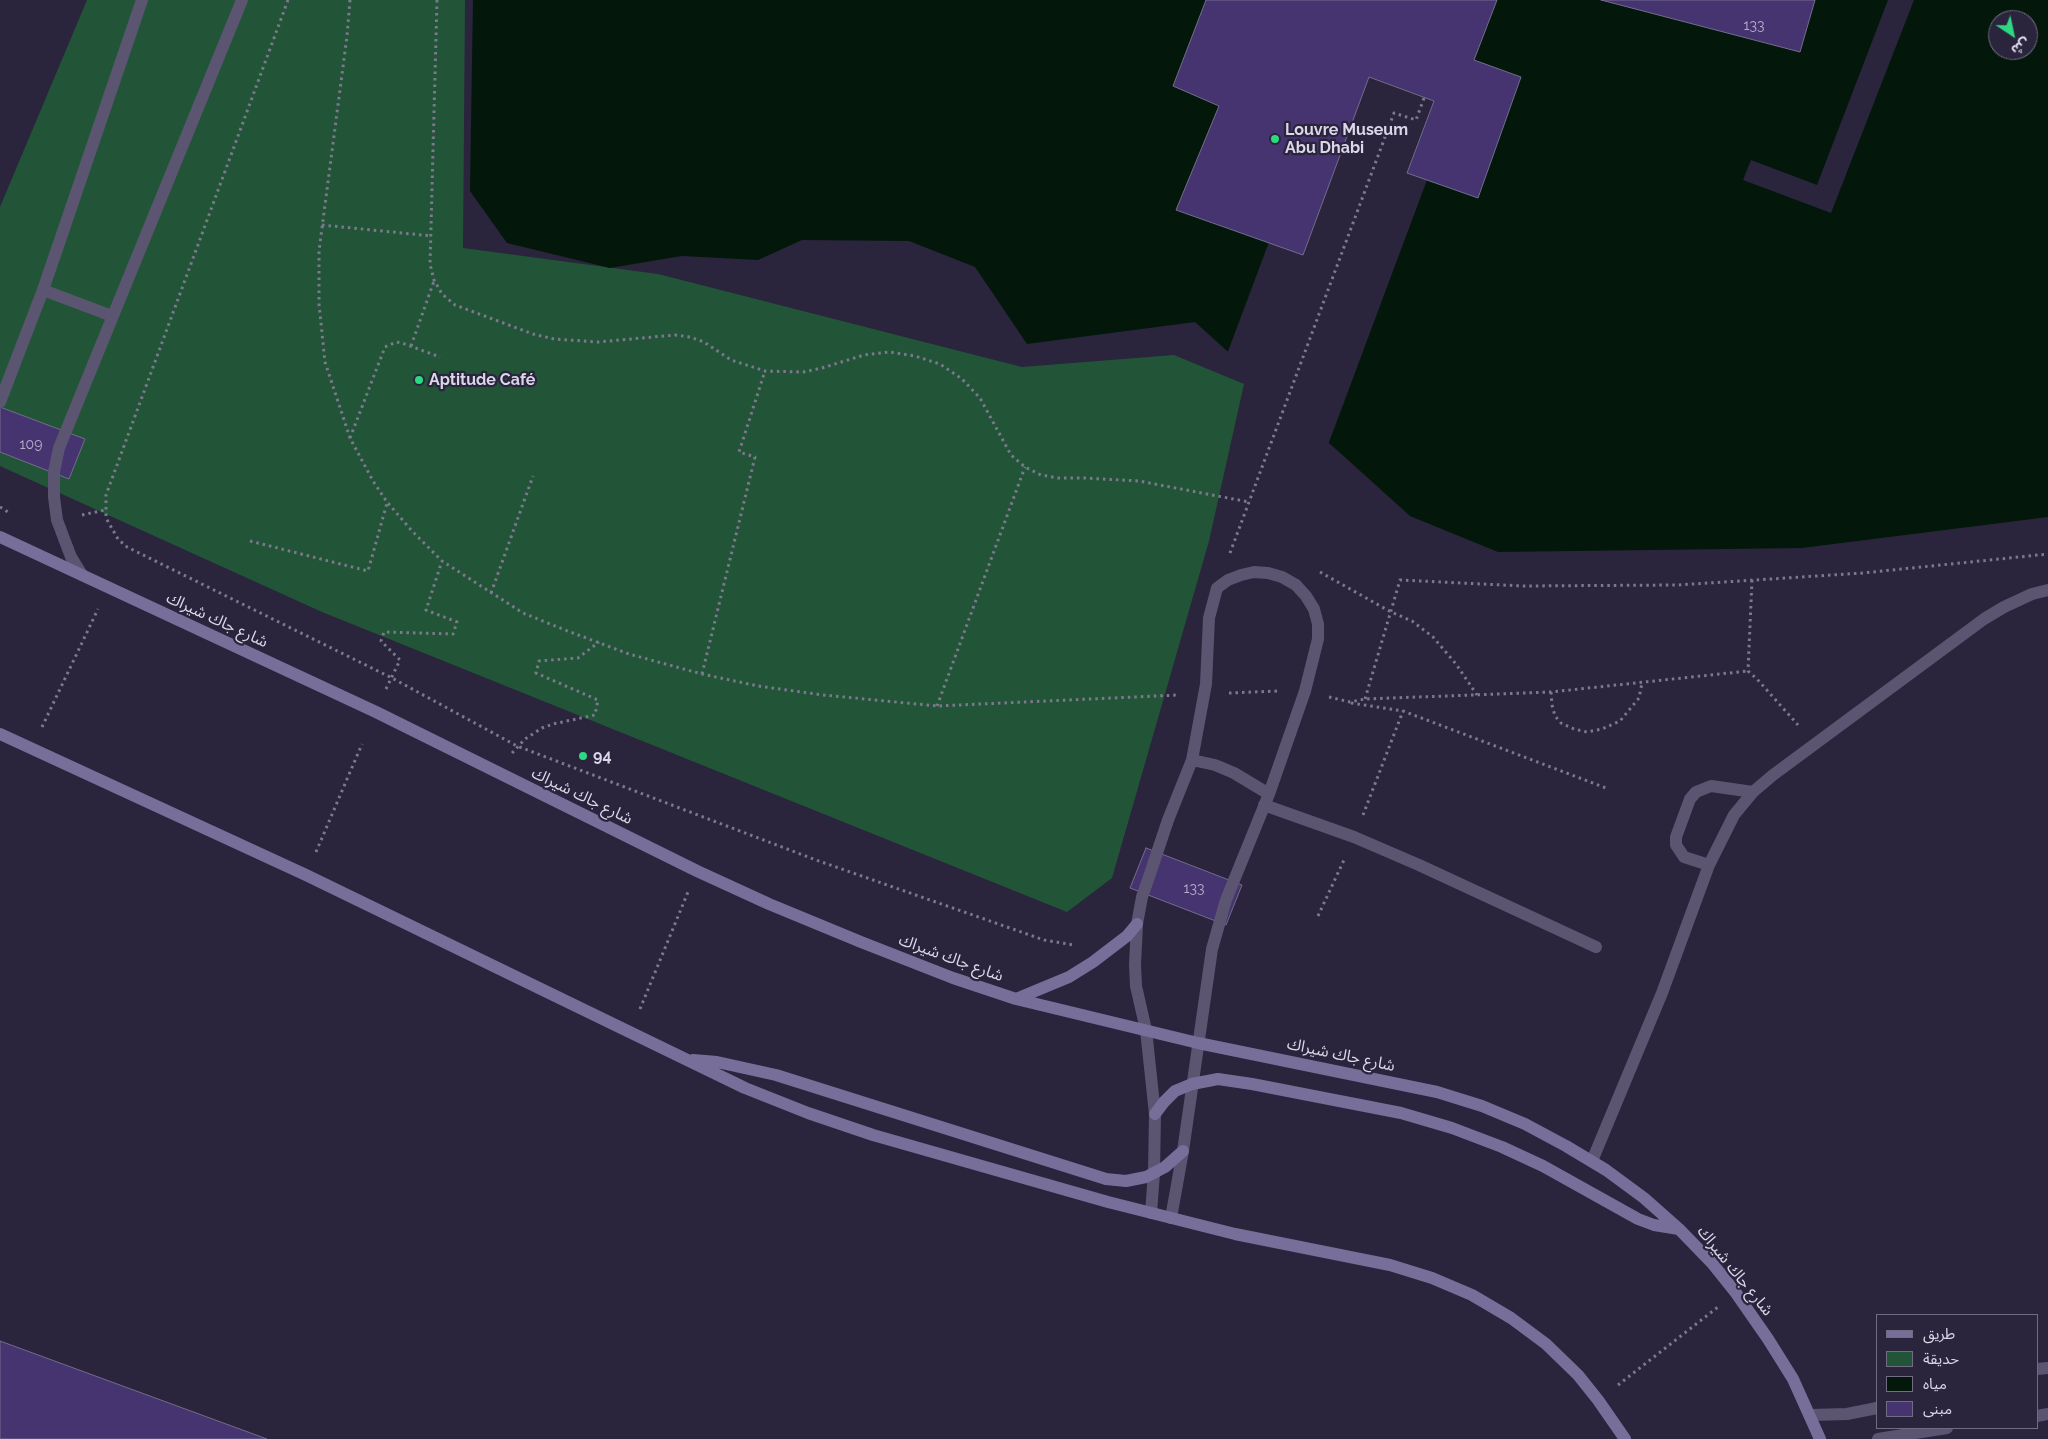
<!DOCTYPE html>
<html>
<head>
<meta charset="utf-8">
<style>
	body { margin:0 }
	#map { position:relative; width:2048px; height:1439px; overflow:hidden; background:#2a243d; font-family:Raleway,"Noto Sans Arabic",sans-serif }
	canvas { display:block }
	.legend { position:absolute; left:1876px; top:1314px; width:162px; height:115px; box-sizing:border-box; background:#2a243d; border:1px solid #716c81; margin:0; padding:6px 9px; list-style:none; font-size:15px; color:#dbd7e8 }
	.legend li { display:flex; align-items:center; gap:10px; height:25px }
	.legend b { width:25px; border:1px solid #716c81 }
	.north { position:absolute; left:1988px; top:10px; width:50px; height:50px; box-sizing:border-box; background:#2a243d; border:1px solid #716c81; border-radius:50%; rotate:146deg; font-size:14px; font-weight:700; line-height:20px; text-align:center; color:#dbd7e8 }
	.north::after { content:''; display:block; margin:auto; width:18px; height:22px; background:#2dd883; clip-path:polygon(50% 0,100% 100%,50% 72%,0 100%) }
</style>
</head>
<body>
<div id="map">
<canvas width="2048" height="1439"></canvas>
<ul class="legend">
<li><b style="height:6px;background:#786e9a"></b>طريق</li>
<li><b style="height:14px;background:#225538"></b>حديقة</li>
<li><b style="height:14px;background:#03180b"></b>مياه</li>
<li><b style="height:14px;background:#45346f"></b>مبنى</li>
</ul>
<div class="north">ش</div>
</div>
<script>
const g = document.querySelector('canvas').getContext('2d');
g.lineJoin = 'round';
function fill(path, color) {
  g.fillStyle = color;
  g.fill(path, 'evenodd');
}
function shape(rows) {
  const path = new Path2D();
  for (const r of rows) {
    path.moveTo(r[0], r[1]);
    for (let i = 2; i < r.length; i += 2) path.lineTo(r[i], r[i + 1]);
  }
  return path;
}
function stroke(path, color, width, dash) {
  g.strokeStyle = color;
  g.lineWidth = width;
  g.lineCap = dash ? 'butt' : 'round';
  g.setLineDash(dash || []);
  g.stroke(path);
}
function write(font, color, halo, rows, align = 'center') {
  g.font = font + ' Raleway,"Noto Sans Arabic",sans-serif';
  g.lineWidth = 4.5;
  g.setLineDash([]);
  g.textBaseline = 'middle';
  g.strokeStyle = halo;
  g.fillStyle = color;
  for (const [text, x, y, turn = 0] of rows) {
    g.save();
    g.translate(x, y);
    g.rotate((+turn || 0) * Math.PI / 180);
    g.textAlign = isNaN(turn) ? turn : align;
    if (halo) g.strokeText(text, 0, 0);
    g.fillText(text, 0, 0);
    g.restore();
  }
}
const green = shape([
	[87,0,465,0,463,248,658,274,1022,367,1174,355,1244,384,1209,541,1112,878,1067,912,322,612,0,466,0,207]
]);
const water = shape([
	[473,0,2048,0,2048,517,1802,548,1498,552,1410,516,1195,322,1027,344,975,267,909,241,802,240,758,260,682,256,610,268,507,243,470,191],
	[1998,20,2028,20,2028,50,1998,50]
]);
const pier = shape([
	[1888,0,1914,0,1831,213,1743,180,1751,160,1817,185],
	[1369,77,1434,101,1407,172,1427,180,1328,445,1227,354,1269,242,1303,254]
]);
const building = shape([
	[1206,0,1497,0,1474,60,1521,77,1478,198,1407,173,1434,101,1369,77,1303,255,1176,210,1219,106,1173,86,1206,0],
	[1601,0,1815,0,1800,52,1601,0],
	[0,407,85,439,69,479,0,452,0,407],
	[1146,848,1242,885,1226,925,1130,888,1146,848],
	[0,1341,267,1439,0,1439,0,1341]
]);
const path = shape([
	[288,0,106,495,106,518,118,539,127,547,392,678,517,746,816,860,1044,940,1074,945],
	[350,0,347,36,319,251,319,304,325,362,350,438,373,481,387,502,412,531,442,561,523,613,565,630,629,654,702,674,758,686,823,695,937,706,1178,695],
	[437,0,430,264,434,280,442,294,455,305,533,334,554,339,598,342,675,335,690,337,704,342,731,360,765,371,803,372,822,368,864,355,889,352,915,356,940,364,962,379,980,398,1011,455,1025,467,1041,475,1058,478,1084,478,1139,481,1249,502],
	[322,225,432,236],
	[411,346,434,281],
	[350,438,385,347,396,342,402,343,440,357],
	[0,507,8,512],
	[82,515,105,510],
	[250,541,368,571,387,503],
	[1230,553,1394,113,1416,120,1424,98],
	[1320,572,1391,612,1412,621,1433,637,1456,664,1477,695],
	[1752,580,1748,671,1757,679,1798,725],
	[491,593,533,476],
	[702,674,755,457,739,452,765,371],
	[386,689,400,660,381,641,384,632,453,634,457,622,426,610,442,561],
	[1551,692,1552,705,1555,716,1561,723,1574,729,1587,732,1602,729,1620,721,1639,698,1642,683],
	[1229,693,1278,691],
	[1329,697,1350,702,1365,699,1551,692,1748,671],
	[1365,699,1400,580,1523,586,1678,585,1863,573,2048,554],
	[1351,703,1403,711,1606,788],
	[937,706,1025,467],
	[42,727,98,609],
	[512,753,525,739,542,728,553,724,595,715,598,700,536,673,539,661,578,658,599,642],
	[1363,815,1403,711],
	[316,852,362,744],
	[1318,916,1344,860],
	[640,1009,688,892],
	[1618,1385,1718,1307]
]);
const lane = shape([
	[43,290,112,316],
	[0,402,43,290,142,0],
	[82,575,71,557,57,520,54,497,54,472,59,448,242,0],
	[1264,805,1354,837,1419,865,1596,947],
	[1709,865,1684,857,1676,845,1676,837,1690,799,1696,792,1711,786,1753,792],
	[1592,1161,1662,993,1709,865,1734,815,1753,792,1773,775,1984,619,2004,607,2032,594,2048,590],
	[2037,1369,2048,1368],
	[1811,1415,1847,1414,1877,1408],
	[2037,1416,2048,1414],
	[1878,1439,1947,1428]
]);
const street = shape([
	[1192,760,1215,765,1234,773,1269,794],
	[1151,1213,1154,1173,1155,1114,1146,1030,1136,986,1135,965,1137,924,1142,897,1151,871,1168,820,1192,760,1206,684,1209,618,1217,588,1228,580,1241,575,1254,572,1268,573,1282,577,1296,585,1306,596,1314,609,1318,624,1318,639,1305,691,1269,794,1226,900,1212,949,1183,1151,1171,1218]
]);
const secondary = shape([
	[0,537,376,712,697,871,769,904,861,942,953,978,1016,999,1198,1043,1437,1092,1482,1106,1525,1124,1566,1146,1606,1170,1644,1198,1679,1229,1712,1263,1736,1293,1768,1339,1793,1379,1820,1439],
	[0,734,306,875,745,1088,808,1113,873,1135,1108,1202,1235,1234,1390,1265,1432,1278,1472,1295,1511,1318,1546,1344,1578,1375,1598,1400,1625,1439],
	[1016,999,1069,977,1093,962,1127,936,1137,924],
	[693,1060,717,1062,776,1075,1106,1179,1126,1181,1146,1177,1165,1167,1183,1151],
	[1155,1114,1164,1102,1175,1091,1192,1084,1218,1079,1252,1084,1401,1113,1452,1128,1502,1147,1543,1166,1638,1219,1654,1225,1679,1229]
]);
const markers = [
	[1275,139,5,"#2dd883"],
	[419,380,5,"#2dd883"],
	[583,756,5,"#2dd883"]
];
const numberNames = [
	["133",1754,26],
	["109",31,445],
	["133",1194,889]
];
const poiNames = [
	["Louvre Museum",1285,130],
	["Abu Dhabi",1285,148],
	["Aptitude Café",429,380],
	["94",593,756]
];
const streetNames = [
	["شارع جاك شيراك",217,620,25],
	["شارع جاك شيراك",582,796,26],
	["شارع جاك شيراك",951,958,20],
	["شارع جاك شيراك",1341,1055,12],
	["شارع جاك شيراك",1735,1271,51]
];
fill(green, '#225538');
fill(water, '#03180b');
fill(pier, '#2a243d');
fill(building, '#45346f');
stroke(building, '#736d8b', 1);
stroke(path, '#7d788e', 3, [2.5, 4]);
stroke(lane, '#5c5571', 12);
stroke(street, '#5c5571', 12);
stroke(secondary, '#786e9a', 12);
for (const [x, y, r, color] of markers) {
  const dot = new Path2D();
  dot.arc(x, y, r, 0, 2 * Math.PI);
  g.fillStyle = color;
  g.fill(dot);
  stroke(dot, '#2a243d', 2);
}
write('14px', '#b6aeca', null, numberNames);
write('bold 16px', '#dbd7e8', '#2a243d', poiNames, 'left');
write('16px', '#dbd7e8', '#2a243d', streetNames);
</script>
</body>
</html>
